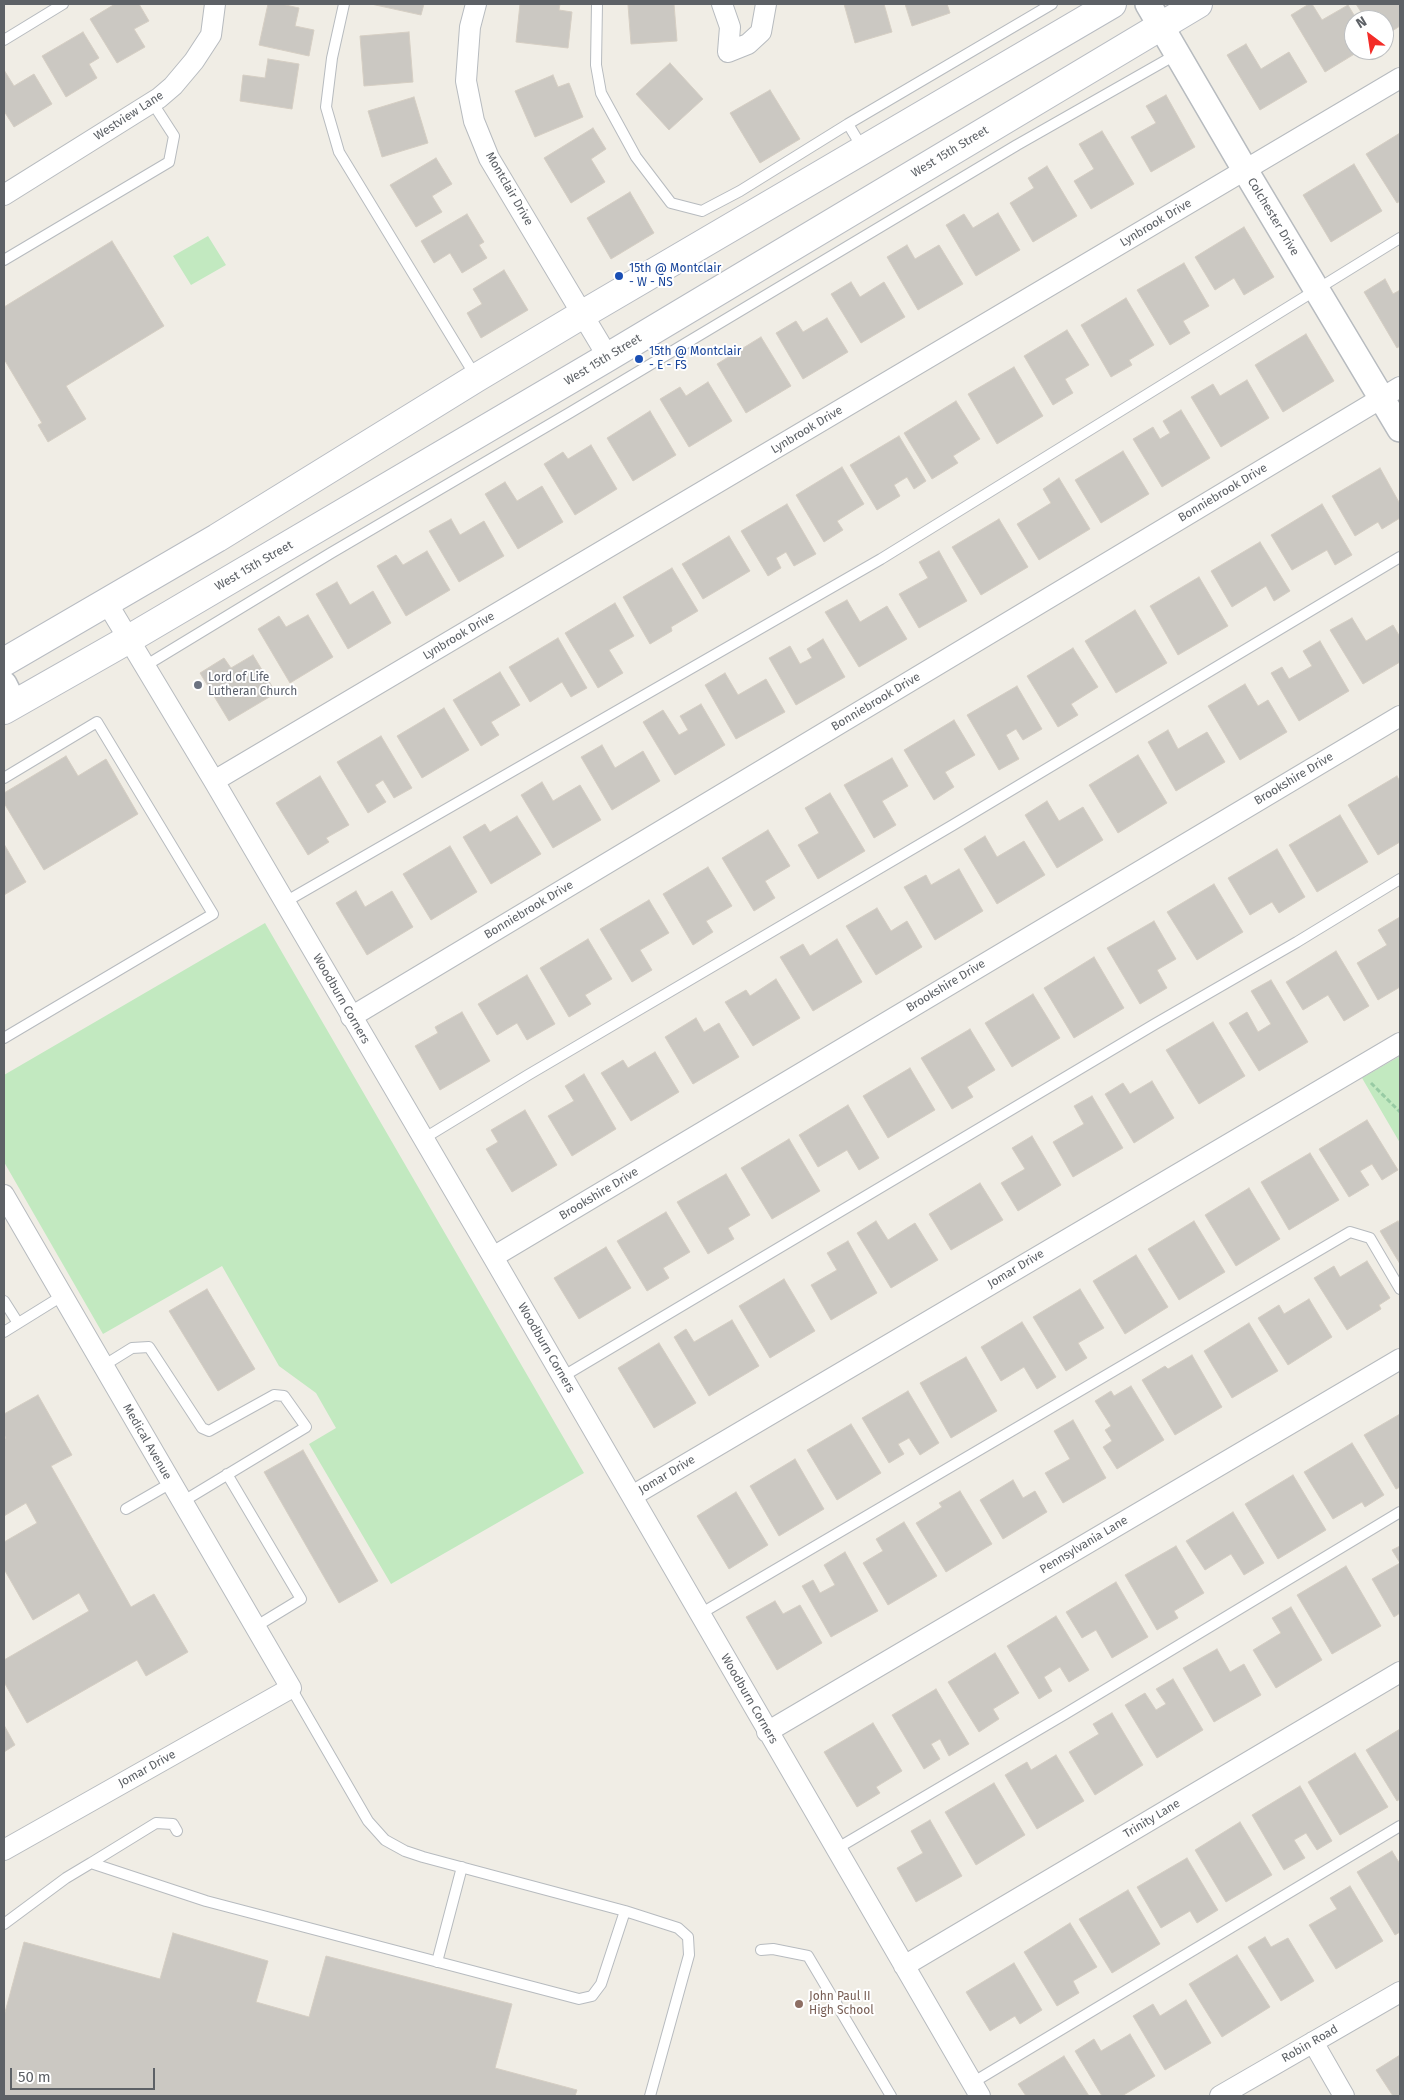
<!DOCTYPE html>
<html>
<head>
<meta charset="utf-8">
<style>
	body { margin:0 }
	#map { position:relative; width:1404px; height:2100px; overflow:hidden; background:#f0ede5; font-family:"Fira Sans",sans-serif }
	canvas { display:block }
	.frame { position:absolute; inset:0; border:5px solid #5d6166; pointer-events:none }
	.north { position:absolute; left:1344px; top:10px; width:50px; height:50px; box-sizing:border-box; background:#fff; border:1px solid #bec0c2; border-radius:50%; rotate:329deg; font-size:14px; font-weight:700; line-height:20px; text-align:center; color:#5d6166 }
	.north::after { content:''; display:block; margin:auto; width:18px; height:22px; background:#f32c28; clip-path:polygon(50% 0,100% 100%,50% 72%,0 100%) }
	.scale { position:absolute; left:10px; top:2068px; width:145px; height:22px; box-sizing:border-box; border:2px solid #5d6166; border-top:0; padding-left:6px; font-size:15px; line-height:18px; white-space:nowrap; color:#5d6166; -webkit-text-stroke:4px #fff; paint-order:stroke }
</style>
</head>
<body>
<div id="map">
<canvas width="1404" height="2100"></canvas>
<div class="frame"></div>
<div class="north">N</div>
<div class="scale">50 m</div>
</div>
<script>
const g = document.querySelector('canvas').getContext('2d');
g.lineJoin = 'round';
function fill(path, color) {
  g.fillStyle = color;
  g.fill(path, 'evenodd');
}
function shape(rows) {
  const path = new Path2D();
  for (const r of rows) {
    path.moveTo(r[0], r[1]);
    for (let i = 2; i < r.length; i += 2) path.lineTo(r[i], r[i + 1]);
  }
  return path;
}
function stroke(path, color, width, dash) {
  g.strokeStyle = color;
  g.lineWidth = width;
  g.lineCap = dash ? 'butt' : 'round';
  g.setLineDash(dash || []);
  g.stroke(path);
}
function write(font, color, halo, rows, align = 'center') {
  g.font = font + ' "Fira Sans",sans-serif';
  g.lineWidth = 4;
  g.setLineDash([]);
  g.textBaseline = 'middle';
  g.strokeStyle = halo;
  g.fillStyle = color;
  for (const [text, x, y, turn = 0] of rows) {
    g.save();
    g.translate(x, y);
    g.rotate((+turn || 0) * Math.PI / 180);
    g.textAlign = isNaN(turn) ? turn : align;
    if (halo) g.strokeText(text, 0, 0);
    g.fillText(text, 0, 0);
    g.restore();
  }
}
const green = shape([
	[208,236,226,265,191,285,173,256],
	[265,923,584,1473,391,1584,309,1444,336,1428,316,1393,279,1366,222,1266,103,1334,4,1162,4,1075],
	[1400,1056,1400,1143,1362,1078]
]);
const building = shape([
	[115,4,139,4,149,21,134,29,145,47,117,63,90,19,115,4],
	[268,4,281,4,299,8,295,26,314,30,309,56,259,45,268,4],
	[371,4,424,4,421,15,371,4],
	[520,4,560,4,559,10,572,12,568,48,516,42,520,4],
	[642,4,674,4,677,41,631,44,628,5,642,4],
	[844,4,884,4,892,32,855,43,844,4],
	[905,4,947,4,950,13,912,26,905,4],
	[1309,4,1312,4,1322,20,1348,5,1357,20,1354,20,1354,50,1361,50,1325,72,1291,15,1309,4],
	[1356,4,1400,4,1400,26,1384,36,1384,20,1366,20,1356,4],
	[83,32,99,58,89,64,97,78,66,97,42,56,83,32],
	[409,32,413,82,364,86,360,36,409,32],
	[1246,44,1261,69,1289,52,1307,82,1260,110,1227,55,1246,44],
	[268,59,299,64,292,109,240,101,243,75,265,78,268,59],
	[670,63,703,99,669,130,636,94,670,63],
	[4,70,14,86,34,74,52,104,14,127,4,111,4,70],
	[553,75,558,87,569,83,583,117,535,137,515,91,553,75],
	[770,90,800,139,760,163,730,113,770,90],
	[1166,95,1195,147,1151,172,1131,137,1156,123,1146,106,1166,95],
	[414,97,428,143,382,157,368,111,414,97],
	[593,128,606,149,591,159,605,182,571,203,544,158,593,128],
	[1102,131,1134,184,1091,209,1074,181,1094,169,1079,144,1102,131],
	[1400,133,1400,201,1397,203,1366,154,1400,133],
	[436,158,452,184,432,196,442,212,416,227,390,185,436,158],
	[1354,164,1382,211,1331,242,1303,195,1354,164],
	[1047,166,1077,216,1033,242,1010,203,1034,188,1028,178,1047,166],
	[630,192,654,233,611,259,587,218,630,192],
	[998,213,1020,250,976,276,946,225,964,214,973,228,998,213],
	[467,214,484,242,479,245,487,258,462,273,450,253,434,263,421,241,467,214],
	[1244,227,1274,277,1244,295,1234,278,1215,290,1195,257,1244,227],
	[112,241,164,326,66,386,86,419,48,442,38,425,42,423,4,359,4,307,112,241],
	[907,245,915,259,939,245,963,284,918,310,887,257,907,245],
	[1184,263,1209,306,1183,321,1190,333,1170,345,1137,290,1184,263],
	[504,270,528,310,481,338,467,313,482,304,473,289,504,270],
	[1385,279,1393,294,1400,290,1400,346,1397,348,1364,292,1385,279],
	[851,282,860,297,884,282,905,317,861,343,831,294,851,282],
	[1126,298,1154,345,1129,360,1132,365,1111,377,1081,325,1126,298],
	[827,318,848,352,803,379,776,333,796,321,803,332,827,318],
	[1067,330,1089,365,1065,379,1073,393,1053,405,1024,356,1067,330],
	[1306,334,1334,381,1283,412,1255,365,1306,334],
	[761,337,791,386,746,413,717,364,761,337],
	[1014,367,1043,416,997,444,968,394,1014,367],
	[1247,380,1269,418,1221,447,1191,397,1213,384,1220,396,1247,380],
	[708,382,732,421,689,447,660,399,680,387,686,396,708,382],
	[956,401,980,439,953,456,958,463,932,479,904,433,956,401],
	[1181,410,1210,458,1162,487,1133,439,1153,427,1160,439,1170,433,1163,421,1181,410],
	[650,411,676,455,633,481,607,438,650,411],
	[899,436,926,481,914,489,907,477,894,485,900,496,877,510,850,465,899,436],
	[591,445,617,489,575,515,544,464,563,452,568,459,591,445],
	[1123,451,1149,494,1101,523,1075,480,1123,451],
	[842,467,864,504,837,521,843,530,824,542,796,495,842,467],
	[1380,468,1400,504,1400,518,1382,529,1378,522,1355,536,1332,496,1380,468],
	[1059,478,1090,529,1039,560,1017,524,1051,503,1043,489,1059,478],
	[505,482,517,501,542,486,563,522,518,549,485,494,505,482],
	[787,504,816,554,794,566,786,552,776,558,781,568,768,576,741,531,787,504],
	[1322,504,1352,555,1335,565,1327,550,1292,570,1271,535,1322,504],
	[451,519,460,535,484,521,504,556,459,582,429,531,451,519],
	[999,519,1028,567,981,595,952,547,999,519],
	[729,536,750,571,703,599,682,564,729,536],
	[1260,542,1290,591,1274,601,1266,586,1232,607,1211,571,1260,542],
	[427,551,450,590,406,616,377,566,396,555,403,565,427,551],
	[939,551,967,601,919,628,899,594,928,578,919,562,939,551],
	[672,568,698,611,671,627,672,631,650,644,623,597,672,568],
	[1199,577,1228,626,1178,655,1150,606,1199,577],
	[337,582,350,605,373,591,391,623,348,649,316,594,337,582],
	[847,600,860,622,887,606,907,639,859,667,825,612,847,600],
	[615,603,634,636,609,650,623,673,598,688,565,633,615,603],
	[1135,610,1167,663,1116,693,1085,641,1135,610],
	[308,615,333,657,290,683,258,629,279,616,286,627,308,615],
	[1352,618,1366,641,1393,625,1400,637,1400,662,1363,684,1330,630,1352,618],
	[558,638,587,688,571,697,562,682,530,702,509,667,558,638],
	[823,639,845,677,796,705,769,658,790,646,800,664,812,658,807,649,823,639],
	[1320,641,1349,691,1299,721,1271,673,1282,667,1289,679,1312,666,1303,651,1320,641],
	[1073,648,1098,687,1071,704,1078,715,1058,727,1027,676,1073,648],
	[253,655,276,693,229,721,200,673,224,658,231,668,253,655],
	[500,672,520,705,491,722,499,735,481,746,453,700,500,672],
	[725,673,738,695,766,679,785,712,736,739,705,685,725,673],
	[1245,684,1258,706,1268,700,1287,732,1240,760,1208,706,1245,684],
	[1017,686,1042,729,1023,740,1016,729,1006,735,1019,759,999,770,967,715,1017,686],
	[701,704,725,745,675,775,643,722,663,710,679,735,688,730,680,716,701,704],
	[444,708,469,750,422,778,397,736,444,708],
	[954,720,975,755,945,772,954,787,934,800,904,750,954,720],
	[1168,730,1178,749,1207,732,1225,762,1176,791,1148,742,1168,730],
	[381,736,412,788,394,798,383,780,375,785,386,802,368,813,337,762,381,736],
	[602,745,615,768,643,751,660,781,612,810,581,757,602,745],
	[1138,755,1167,803,1118,833,1089,785,1138,755],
	[66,756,78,776,106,759,138,814,44,870,4,803,4,793,66,756],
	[892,758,908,786,882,801,896,825,874,838,844,785,892,758],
	[320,776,349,825,326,838,329,842,308,855,276,803,320,776],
	[1397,776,1400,782,1400,842,1378,855,1348,805,1397,776],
	[542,782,553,801,580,785,601,820,553,848,521,795,542,782],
	[830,793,865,851,818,879,798,845,819,833,805,808,830,793],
	[1047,801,1059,821,1083,807,1103,840,1057,868,1025,815,1047,801],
	[1340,815,1368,862,1317,892,1289,845,1340,815],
	[517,816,541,854,491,884,463,837,485,824,490,832,517,816],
	[768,830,790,866,765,881,775,898,754,911,722,858,768,830],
	[985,836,997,857,1024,841,1045,875,997,904,964,849,985,836],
	[4,844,26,882,4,895,4,844],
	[450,846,477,892,431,920,403,874,450,846],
	[1277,849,1305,897,1279,913,1272,902,1250,915,1228,878,1277,849],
	[708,867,732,906,706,921,713,932,693,945,663,894,708,867],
	[959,869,983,911,935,940,904,887,926,875,931,885,959,869],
	[1214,884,1243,932,1197,960,1167,912,1214,884],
	[356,891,365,907,392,891,413,927,367,955,336,903,356,891],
	[649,900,669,933,640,950,652,970,632,982,600,929,649,900],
	[877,908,891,931,907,921,922,947,876,975,846,926,877,908],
	[1400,917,1400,987,1378,1000,1357,963,1387,945,1378,930,1400,917],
	[1154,921,1176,959,1157,970,1167,988,1140,1004,1107,948,1154,921],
	[588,939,612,979,585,995,591,1004,569,1017,540,968,588,939],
	[837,939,862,982,813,1011,780,957,803,944,810,956,837,939],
	[1336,951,1369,1006,1344,1021,1328,995,1303,1010,1286,982,1336,951],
	[1094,957,1124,1008,1074,1038,1044,988,1094,957],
	[527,975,555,1024,527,1040,517,1023,497,1035,478,1004,527,975],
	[776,979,800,1018,753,1046,725,1002,746,990,750,996,776,979],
	[1271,980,1308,1042,1259,1071,1229,1023,1247,1012,1258,1032,1271,1024,1251,991,1271,980],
	[1033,994,1060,1038,1012,1067,985,1023,1033,994],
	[462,1012,490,1061,440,1090,415,1046,438,1033,435,1027,462,1012],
	[696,1018,704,1032,719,1023,739,1057,693,1084,665,1037,696,1018],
	[1213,1022,1245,1076,1199,1104,1166,1050,1213,1022],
	[970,1029,995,1070,967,1087,973,1097,952,1109,921,1058,970,1029],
	[655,1052,679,1092,631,1121,601,1073,623,1060,628,1068,655,1052],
	[910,1068,935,1110,888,1138,863,1096,910,1068],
	[584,1074,616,1129,572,1156,548,1116,574,1101,565,1086,584,1074],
	[1152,1081,1174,1118,1134,1143,1105,1094,1123,1083,1130,1094,1152,1081],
	[1092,1096,1123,1148,1073,1177,1053,1142,1084,1124,1074,1106,1092,1096],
	[848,1105,879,1158,859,1170,847,1150,818,1167,799,1135,848,1105],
	[525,1110,557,1165,512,1192,486,1149,498,1142,491,1130,525,1110],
	[1367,1120,1398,1170,1382,1180,1372,1164,1360,1171,1369,1185,1349,1197,1319,1149,1367,1120],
	[1032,1136,1061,1185,1018,1211,1001,1183,1025,1169,1012,1148,1032,1136],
	[789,1139,820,1191,772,1219,741,1168,789,1139],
	[1310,1153,1339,1200,1289,1230,1261,1182,1310,1153],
	[726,1174,750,1215,728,1228,734,1239,708,1254,677,1202,726,1174],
	[980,1183,1003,1220,951,1250,929,1214,980,1183],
	[1249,1188,1280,1239,1236,1266,1205,1215,1249,1188],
	[666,1212,690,1252,663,1268,669,1278,647,1291,617,1241,666,1212],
	[876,1221,888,1240,915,1223,938,1260,891,1288,857,1233,876,1221],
	[1194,1221,1225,1272,1179,1300,1148,1249,1194,1221],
	[1398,1221,1400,1224,1400,1264,1380,1231,1398,1221],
	[848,1241,877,1293,831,1320,811,1285,837,1270,827,1253,848,1241],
	[606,1247,631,1288,579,1319,554,1278,606,1247],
	[1136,1255,1168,1307,1125,1334,1093,1281,1136,1255],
	[1367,1261,1390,1298,1379,1305,1381,1309,1347,1330,1314,1278,1334,1266,1340,1277,1367,1261],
	[784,1279,815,1331,770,1358,739,1306,784,1279],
	[207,1289,255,1369,218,1391,169,1311,207,1289],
	[1080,1289,1104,1328,1078,1343,1087,1358,1066,1371,1033,1317,1080,1289],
	[1309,1299,1332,1337,1288,1365,1258,1318,1279,1305,1284,1314,1309,1299],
	[732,1320,759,1366,709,1396,674,1337,686,1329,694,1342,732,1320],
	[1022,1322,1056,1377,1037,1389,1024,1367,1001,1381,981,1347,1022,1322],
	[1249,1323,1278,1371,1232,1398,1204,1351,1249,1323],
	[659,1343,696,1403,654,1428,618,1368,659,1343],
	[1192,1355,1222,1407,1175,1435,1142,1380,1165,1366,1168,1369,1192,1355],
	[966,1357,997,1411,951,1438,920,1383,966,1357],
	[1131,1386,1164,1440,1117,1469,1103,1447,1112,1441,1105,1430,1111,1426,1095,1401,1111,1391,1114,1396,1131,1386],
	[908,1391,939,1443,920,1455,909,1438,898,1444,904,1454,889,1463,862,1418,908,1391],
	[38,1395,72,1455,51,1466,131,1607,154,1594,188,1652,146,1676,137,1660,27,1723,4,1682,4,1660,89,1611,79,1593,33,1620,4,1569,4,1542,37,1523,26,1503,4,1516,4,1439,6,1438,4,1435,4,1414,38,1395],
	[1400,1414,1400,1487,1396,1489,1364,1435,1400,1414],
	[1073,1420,1106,1478,1063,1503,1045,1473,1070,1459,1054,1431,1073,1420],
	[851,1424,881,1473,837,1500,807,1450,851,1424],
	[1352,1443,1384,1495,1365,1507,1362,1502,1333,1519,1304,1472,1352,1443],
	[303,1450,378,1581,339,1603,264,1472,303,1450],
	[795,1459,824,1509,779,1536,750,1486,795,1459],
	[1293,1475,1326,1530,1278,1559,1245,1504,1293,1475],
	[1013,1480,1023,1498,1035,1491,1047,1512,1003,1539,980,1500,1013,1480],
	[960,1491,992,1544,946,1572,916,1523,942,1507,939,1503,960,1491],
	[736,1492,768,1545,729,1569,697,1516,736,1492],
	[1233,1512,1264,1563,1244,1575,1231,1554,1205,1570,1186,1541,1233,1512],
	[904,1522,937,1576,888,1605,863,1563,883,1551,876,1539,904,1522],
	[1176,1546,1204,1593,1174,1611,1178,1618,1157,1630,1125,1575,1176,1546],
	[1400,1546,1400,1613,1394,1617,1372,1579,1400,1563,1392,1550,1400,1546],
	[845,1552,878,1611,831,1637,802,1586,813,1580,820,1593,835,1585,824,1565,845,1552],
	[1346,1566,1381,1626,1332,1654,1297,1595,1346,1566],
	[1116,1582,1148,1637,1112,1658,1096,1630,1082,1638,1066,1612,1116,1582],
	[775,1601,783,1614,800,1605,822,1643,777,1670,746,1617,775,1601],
	[1291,1607,1322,1660,1276,1688,1253,1650,1281,1633,1272,1618,1291,1607],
	[1056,1616,1089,1670,1069,1682,1060,1667,1044,1677,1052,1691,1039,1699,1007,1646,1056,1616],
	[1217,1649,1230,1672,1244,1664,1261,1695,1214,1722,1183,1668,1217,1649],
	[995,1653,1019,1693,993,1709,999,1719,979,1732,948,1682,995,1653],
	[1173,1679,1203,1730,1157,1758,1125,1705,1145,1693,1156,1710,1166,1704,1156,1689,1173,1679],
	[936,1689,969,1744,949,1756,940,1739,931,1744,940,1759,924,1769,892,1715,936,1689],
	[1112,1713,1143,1765,1095,1795,1069,1752,1099,1734,1093,1724,1112,1713],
	[873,1723,902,1771,876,1787,880,1793,857,1807,824,1752,873,1723],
	[4,1725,15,1745,4,1752,4,1725],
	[1400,1729,1400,1799,1397,1801,1366,1750,1400,1729],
	[1355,1753,1388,1807,1340,1835,1308,1782,1355,1753],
	[1056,1755,1084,1801,1037,1829,1005,1775,1027,1762,1031,1770,1056,1755],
	[994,1783,1025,1835,976,1865,945,1812,994,1783],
	[1300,1786,1332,1841,1317,1850,1306,1833,1294,1840,1305,1858,1284,1870,1252,1815,1300,1786],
	[930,1820,962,1876,916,1902,897,1868,923,1853,911,1831,930,1820],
	[1240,1822,1272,1875,1226,1902,1195,1850,1240,1822],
	[1392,1851,1400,1864,1400,1932,1395,1935,1357,1872,1392,1851],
	[1187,1858,1218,1910,1197,1923,1190,1911,1161,1928,1137,1887,1187,1858],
	[1350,1886,1383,1941,1336,1969,1309,1925,1337,1909,1330,1898,1350,1886],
	[1128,1890,1160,1944,1112,1973,1079,1919,1128,1890],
	[1070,1923,1097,1967,1073,1981,1079,1993,1057,2006,1024,1952,1070,1923],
	[173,1933,268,1961,256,2002,309,2017,326,1956,512,2004,495,2068,577,2090,575,2096,4,2096,4,2016,24,1942,160,1979,173,1933],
	[1265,1937,1271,1947,1288,1938,1314,1981,1281,2001,1248,1947,1265,1937],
	[1237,1955,1270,2007,1222,2037,1189,1984,1237,1955],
	[1014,1963,1042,2010,1020,2024,1015,2016,990,2031,966,1992,1014,1963],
	[1186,2000,1211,2043,1165,2070,1133,2016,1153,2004,1160,2016,1186,2000],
	[1130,2034,1155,2076,1122,2096,1102,2096,1075,2051,1094,2039,1101,2051,1130,2034],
	[1400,2055,1400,2096,1393,2096,1376,2070,1400,2055],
	[1064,2056,1089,2096,1026,2096,1018,2084,1064,2056]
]);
const path = shape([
	[1371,1083,1400,1112]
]);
const service = shape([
	[344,4,332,58,326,107,339,152,476,377],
	[597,4,596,65,601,93,636,157,671,203,702,211,740,191,848,124,863,149],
	[4,40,63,4],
	[848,124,1052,4],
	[4,260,169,162,174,136,152,102],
	[145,666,331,553,571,412,1017,145,1177,54],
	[4,778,97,722,213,914,4,1038],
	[285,902,881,559,1400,238],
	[423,1139,528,1075,953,825,1400,557],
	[4,1301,18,1323],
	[4,1332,62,1296],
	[103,1366,132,1348,149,1347,202,1428,209,1431,274,1395,284,1396,306,1427,182,1502],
	[562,1377,1155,1024,1297,942,1400,879],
	[227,1474,301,1599,255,1627],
	[126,1509,171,1483],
	[700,1614,1350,1232,1370,1238,1400,1289],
	[291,1688,368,1821,385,1840,405,1851,423,1857,625,1911],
	[836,1849,1065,1714,1400,1512],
	[91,1863,156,1823,173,1824,177,1831],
	[4,1924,66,1878,91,1863,206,1901,579,1999,592,1996,601,1984,625,1911,678,1928,688,1937,689,1955,650,2096],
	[761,1950,773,1949,808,1956,891,2096],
	[437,1962,462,1867],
	[972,2083,1400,1826]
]);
const minor = shape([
	[476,4,470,27,466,81,474,121,489,158,608,357],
	[722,4,730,27,728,52,748,44,761,32,766,4],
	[4,195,159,98,173,86,194,61,211,35,215,4],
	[107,603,214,781,493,1257,980,2096],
	[214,781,1400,78],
	[351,1017,1400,387],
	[4,1195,291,1688,4,1850],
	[493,1257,1400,716],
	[632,1496,1400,1043],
	[767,1732,1400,1359],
	[904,1966,1400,1672],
	[1313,2042,1344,2096],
	[1220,2096,1400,1992]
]);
const tertiary = shape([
	[1148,4,1245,170,1400,429],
	[4,684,14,704]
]);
const secondary = shape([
	[4,662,217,538,476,378,583,314,1112,4],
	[4,710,129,639,608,357,1198,4]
]);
const markers = [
	[619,276,5,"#1a4fb4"],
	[639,359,5,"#1a4fb4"],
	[198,685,5,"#6b7280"],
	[799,2004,5,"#8d6e63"]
];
const streetNames = [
	["Westview Lane",129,116,-33],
	["West 15th Street",950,152,-31],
	["Montclair Drive",509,189,60],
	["Colchester Drive",1273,217,59],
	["Lynbrook Drive",1156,223,-31],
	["West 15th Street",603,360,-31],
	["Lynbrook Drive",807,430,-31],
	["Bonniebrook Drive",1223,493,-31],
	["West 15th Street",254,566,-30],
	["Lynbrook Drive",459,636,-31],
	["Bonniebrook Drive",876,702,-31],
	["Brookshire Drive",1294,779,-31],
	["Bonniebrook Drive",529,910,-31],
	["Brookshire Drive",946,986,-31],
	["Woodburn Corners",341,999,60],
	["Brookshire Drive",599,1194,-31],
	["Jomar Drive",1016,1269,-31],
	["Woodburn Corners",546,1348,60],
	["Medical Avenue",147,1442,60],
	["Jomar Drive",667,1475,-31],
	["Pennsylvania Lane",1084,1545,-31],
	["Woodburn Corners",749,1699,60],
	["Jomar Drive",147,1769,-29],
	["Trinity Lane",1152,1819,-31],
	["Robin Road",1310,2044,-30]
];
const transitNames = [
	["15th @ Montclair",629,269],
	["- W - NS",629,283],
	["15th @ Montclair",649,352],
	["- E - FS",649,366]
];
const worshipNames = [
	["Lord of Life",208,678],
	["Lutheran Church",208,692]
];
const educationNames = [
	["John Paul II",809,1997],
	["High School",809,2011]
];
fill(green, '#c2e9c0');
fill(building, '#cbc8c2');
stroke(building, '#d5cec3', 1);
stroke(service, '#b7bbbf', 12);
stroke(minor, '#b7bbbf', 22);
stroke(tertiary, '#b7bbbf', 28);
stroke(secondary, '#b8bcc2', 30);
stroke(path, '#98cba4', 3, [5, 2.5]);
stroke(service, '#fff', 10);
stroke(minor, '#fff', 20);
stroke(tertiary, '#fff', 25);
stroke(secondary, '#fff', 28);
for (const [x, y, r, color] of markers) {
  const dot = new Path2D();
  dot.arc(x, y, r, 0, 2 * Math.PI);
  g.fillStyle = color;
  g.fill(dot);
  stroke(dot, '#fff', 2);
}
write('12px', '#5d6166', '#fff', streetNames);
write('12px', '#164399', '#fff', transitNames, 'left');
write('12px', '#5b616d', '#fff', worshipNames, 'left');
write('12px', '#785e54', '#fff', educationNames, 'left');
</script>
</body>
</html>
